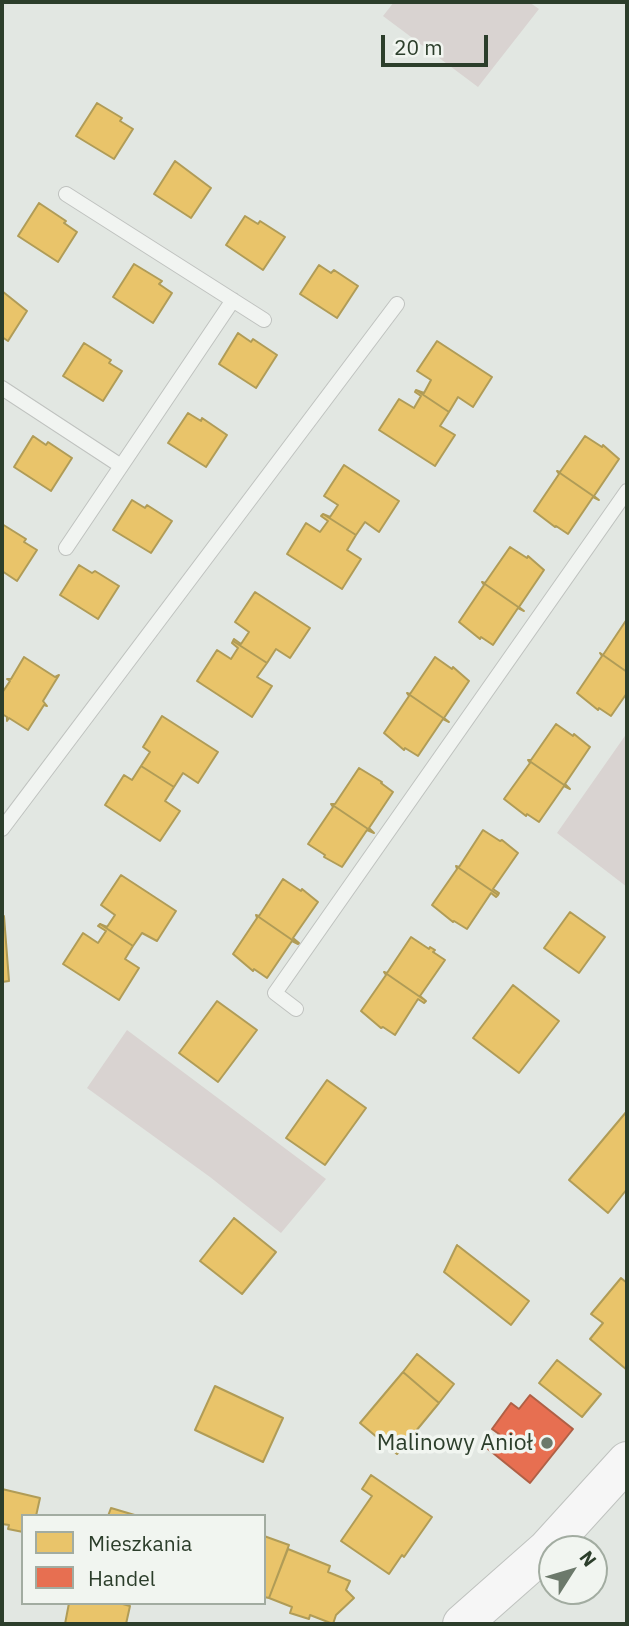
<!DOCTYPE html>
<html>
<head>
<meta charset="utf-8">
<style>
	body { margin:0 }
	#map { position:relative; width:629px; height:1626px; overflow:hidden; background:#e2e7e2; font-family:"IBM Plex Sans",sans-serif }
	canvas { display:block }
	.frame { position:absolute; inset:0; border:4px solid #2c3e2b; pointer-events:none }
	.legend { position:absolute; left:21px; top:1514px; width:245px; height:91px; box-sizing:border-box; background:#f1f5f0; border:2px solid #a2aca1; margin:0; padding:9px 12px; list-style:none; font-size:21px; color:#2c3e2b }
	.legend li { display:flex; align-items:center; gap:14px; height:35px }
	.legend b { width:35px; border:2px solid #a2aca1 }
	.north { position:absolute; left:538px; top:1535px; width:70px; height:70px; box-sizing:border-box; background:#f1f5f0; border:2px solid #a2aca1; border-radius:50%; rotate:53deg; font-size:19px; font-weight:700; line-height:28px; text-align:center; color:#2c3e2b }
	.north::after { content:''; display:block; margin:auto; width:24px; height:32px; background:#6c796b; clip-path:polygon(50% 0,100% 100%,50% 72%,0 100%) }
	.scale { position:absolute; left:381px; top:35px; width:107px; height:32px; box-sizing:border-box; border:4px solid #2c3e2b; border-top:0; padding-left:9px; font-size:21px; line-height:24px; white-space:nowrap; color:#2c3e2b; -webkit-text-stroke:5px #f1f5f0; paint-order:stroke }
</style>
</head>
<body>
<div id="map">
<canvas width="629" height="1626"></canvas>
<div class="frame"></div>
<ul class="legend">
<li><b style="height:19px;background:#e9c46a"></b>Mieszkania</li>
<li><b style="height:19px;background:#e76f51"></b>Handel</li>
</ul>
<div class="north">N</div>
<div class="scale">20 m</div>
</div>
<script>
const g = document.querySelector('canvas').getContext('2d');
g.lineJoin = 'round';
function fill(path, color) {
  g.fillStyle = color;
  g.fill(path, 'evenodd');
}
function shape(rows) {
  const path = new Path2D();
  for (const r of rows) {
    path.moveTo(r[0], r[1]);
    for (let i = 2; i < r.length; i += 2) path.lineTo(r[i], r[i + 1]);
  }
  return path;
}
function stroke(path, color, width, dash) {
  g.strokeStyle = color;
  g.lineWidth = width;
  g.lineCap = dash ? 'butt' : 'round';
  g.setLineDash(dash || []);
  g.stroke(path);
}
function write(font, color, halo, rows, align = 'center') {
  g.font = font + ' "IBM Plex Sans",sans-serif';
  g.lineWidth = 7;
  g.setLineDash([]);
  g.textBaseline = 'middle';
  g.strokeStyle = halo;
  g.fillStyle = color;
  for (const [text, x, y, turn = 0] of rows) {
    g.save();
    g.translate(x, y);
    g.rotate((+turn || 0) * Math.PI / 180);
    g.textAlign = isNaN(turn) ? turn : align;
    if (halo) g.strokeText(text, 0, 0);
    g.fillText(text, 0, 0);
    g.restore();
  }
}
const green = shape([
	[394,2,529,2,539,9,478,87,383,16],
	[627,733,627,887,557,833],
	[127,1030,326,1179,281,1233,210,1177,87,1088]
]);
const homes = shape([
	[97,103,122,118,120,121,133,129,114,159,76,136,97,103],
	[175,161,211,188,191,218,154,194,175,161],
	[39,203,66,221,64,223,77,232,58,262,18,236,39,203],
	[245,216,258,224,260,221,285,237,263,270,226,245,245,216],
	[134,264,162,281,159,284,172,293,153,323,113,297,134,264],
	[319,265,331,273,334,270,358,286,337,318,300,294,319,265],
	[2,291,27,311,8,341,2,337,2,291],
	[238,333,251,342,253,339,277,355,256,388,219,364,238,333],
	[437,341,492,377,473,407,458,397,449,412,416,390,424,393,431,380,417,371,437,341],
	[84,343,111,360,109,363,122,371,103,401,63,376,84,343],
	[416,390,449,412,440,426,455,435,435,466,379,430,399,399,414,408,421,396,415,392,416,390],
	[188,413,201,421,202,418,227,435,206,467,168,443,188,413],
	[33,436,46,445,48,442,72,458,51,491,14,467,33,436],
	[585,436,602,447,603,445,619,459,594,496,599,500,557,471,560,472,585,436],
	[344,465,399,501,379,532,365,522,356,535,323,514,330,517,338,505,324,496,344,465],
	[557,471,599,500,593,497,568,534,556,526,555,527,534,511,559,474,557,471],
	[132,500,145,508,147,505,172,521,151,553,113,530,132,500],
	[323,514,356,535,347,550,361,559,342,589,287,554,306,523,320,532,328,521,321,516,323,514],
	[2,524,26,539,24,542,37,550,17,581,2,571,2,524],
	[510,547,527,558,528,556,544,570,519,607,524,611,482,582,485,583,510,547],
	[79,565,92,573,95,571,119,586,98,619,60,595,79,565],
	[482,582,524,611,518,608,493,645,481,637,480,639,459,622,484,585,482,582],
	[255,592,310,628,290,658,276,649,267,663,233,641,234,639,241,644,249,632,235,622,255,592],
	[627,619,627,672,600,653,603,655,627,619],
	[233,641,267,663,257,677,272,686,252,717,197,681,217,650,231,659,238,648,232,643,233,641],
	[600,653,627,672,627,693,611,716,599,708,598,710,577,693,602,656,600,653],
	[24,657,55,677,59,675,43,701,47,706,44,705,28,730,9,718,7,721,7,717,2,714,2,693,10,681,7,679,11,679,24,657],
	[435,657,452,669,453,667,469,681,444,718,449,722,407,693,410,694,435,657],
	[407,693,449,722,443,719,418,756,405,748,404,750,384,733,409,696,407,693],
	[162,716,218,752,198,783,183,773,174,787,141,766,150,752,143,747,162,716],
	[556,724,573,736,574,734,590,747,565,784,570,789,528,760,531,760,556,724],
	[528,760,570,789,564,786,539,822,527,814,526,816,504,799,530,763,528,760],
	[141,766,174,787,165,801,180,811,160,841,105,805,124,775,132,780,141,766],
	[359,768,382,782,381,783,393,792,369,828,374,833,331,804,335,804,359,768],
	[331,804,374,833,367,830,342,867,324,857,325,855,308,844,333,807,331,804],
	[483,830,500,841,502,840,518,853,493,889,499,893,498,895,456,866,459,867,483,830],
	[456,866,498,895,496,897,491,893,467,929,454,921,453,922,432,905,457,869,456,866],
	[121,875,176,911,157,941,142,933,133,946,100,924,107,927,115,915,101,905,121,875],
	[283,879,301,891,302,889,318,902,293,938,299,943,298,944,256,915,259,916,283,879],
	[570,912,605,937,579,973,544,948,570,912],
	[256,915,298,944,292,941,267,978,254,969,253,971,233,954,257,918,256,915],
	[2,916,4,916,9,981,2,982,2,916],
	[100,924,133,946,125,959,139,968,119,1000,63,964,83,933,98,943,106,931,98,926,100,924],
	[411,937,429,949,430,947,435,950,433,952,445,960,420,996,426,1001,384,972,387,973,411,937],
	[384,972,426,1001,424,1003,418,999,395,1035,383,1027,381,1028,361,1011,386,975,384,972],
	[513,985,559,1021,519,1073,473,1038,513,985],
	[217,1001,257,1030,218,1082,179,1053,217,1001],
	[327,1080,366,1108,325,1165,286,1138,327,1080],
	[627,1111,627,1189,608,1213,569,1180,627,1111],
	[234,1218,276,1252,242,1294,200,1261,234,1218],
	[457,1245,529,1301,511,1325,444,1272,457,1245],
	[621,1278,627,1283,627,1370,590,1339,603,1323,591,1314,621,1278],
	[417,1354,454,1384,439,1403,403,1372,417,1354],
	[557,1360,601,1394,582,1417,539,1383,557,1360],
	[403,1372,439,1403,397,1454,360,1423,403,1372],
	[215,1386,283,1418,263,1462,195,1430,215,1386],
	[371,1475,432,1517,404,1557,402,1555,389,1574,341,1541,372,1496,362,1489,371,1475],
	[2,1489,40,1498,36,1516,23,1516,23,1532,8,1529,9,1525,2,1524,2,1489],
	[111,1508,138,1516,108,1516,111,1508],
	[264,1536,289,1545,269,1598,264,1597,264,1536],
	[288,1549,330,1566,328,1572,350,1581,346,1590,354,1598,336,1615,333,1624,310,1615,309,1619,290,1613,292,1607,269,1598,288,1549],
	[69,1603,119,1603,130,1606,126,1624,65,1624,69,1603]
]);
const shops = shape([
	[530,1395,573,1429,530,1483,488,1449,499,1434,492,1429,511,1403,519,1409,530,1395]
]);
const lane = shape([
	[66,194,264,320],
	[2,388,121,466],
	[66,548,233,300],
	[2,829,397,304],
	[296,1009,275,993,627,491]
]);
const secondary = shape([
	[462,1624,547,1549,627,1461]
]);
const markers = [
	[547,1443,7,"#6c796b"]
];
const poiNames = [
	["Malinowy Anioł",533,1443]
];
fill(green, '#d9d3d1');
fill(homes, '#e9c46a');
stroke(homes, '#b09c57', 2);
fill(shops, '#e76f51');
stroke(shops, '#af6046', 2);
stroke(lane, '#bfc2bf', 16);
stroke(secondary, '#bfc2bf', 40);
stroke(lane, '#f1f4f1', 14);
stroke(secondary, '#f6f6f6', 38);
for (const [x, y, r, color] of markers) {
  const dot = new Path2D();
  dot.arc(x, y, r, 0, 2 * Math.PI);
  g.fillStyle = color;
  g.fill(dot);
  stroke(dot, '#f1f5f0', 2.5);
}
write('23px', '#2c3e2b', '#f1f5f0', poiNames, 'right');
</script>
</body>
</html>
